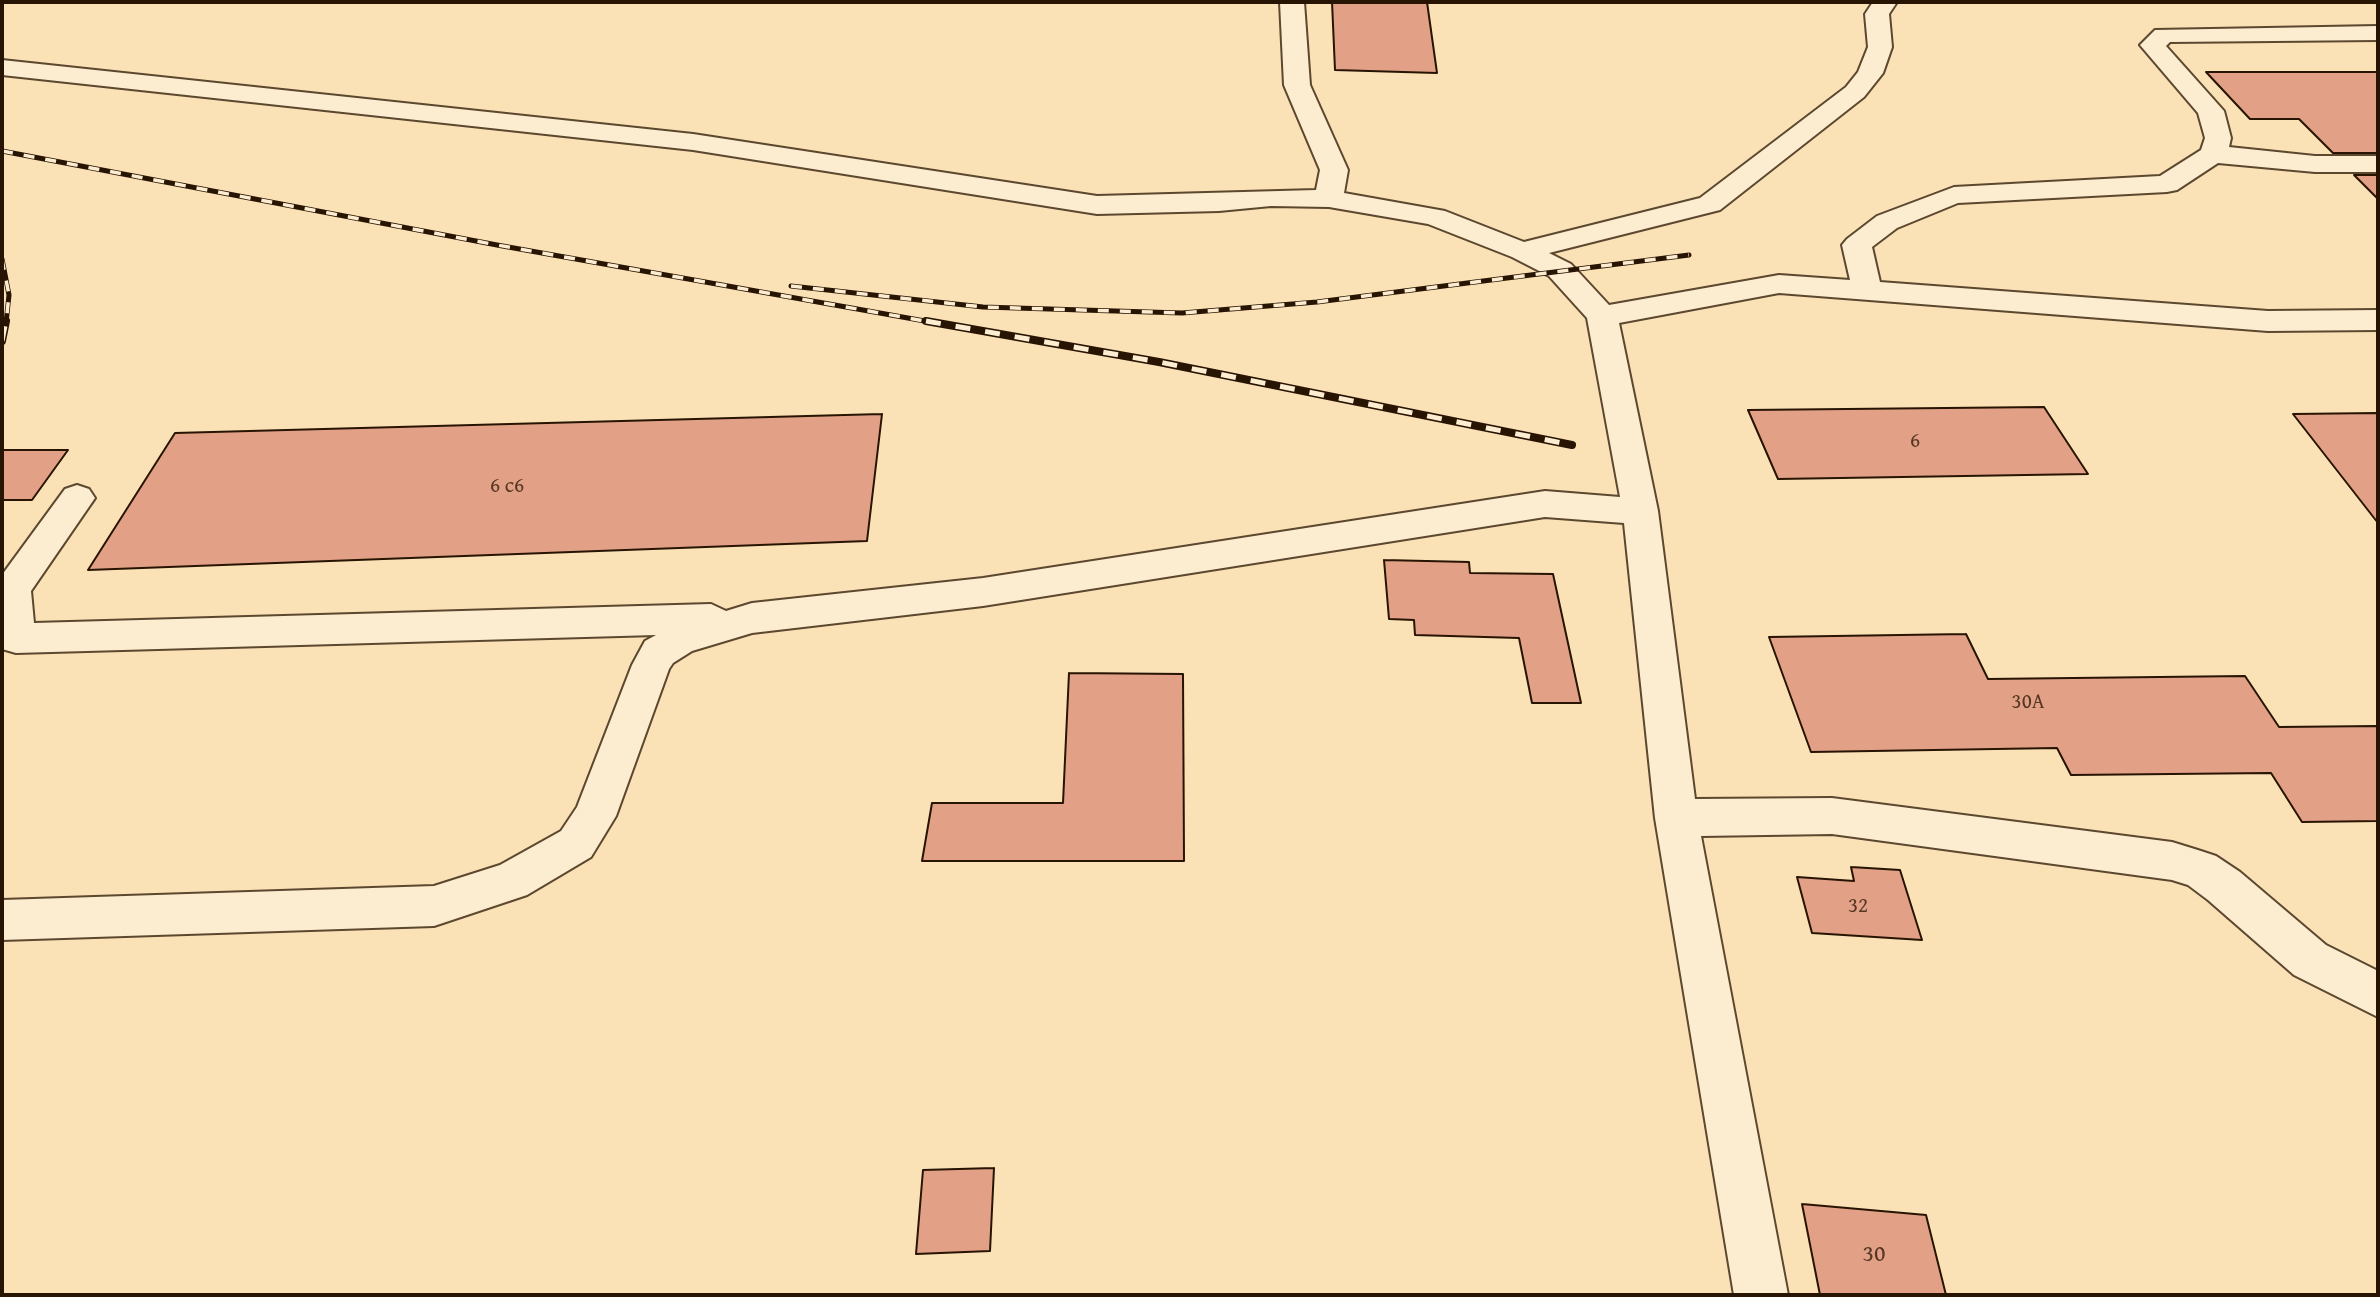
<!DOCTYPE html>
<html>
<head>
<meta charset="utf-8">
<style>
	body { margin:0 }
	#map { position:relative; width:2380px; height:1297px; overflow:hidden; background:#fae1b6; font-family:"Gentium Book Plus",serif }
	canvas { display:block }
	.frame { position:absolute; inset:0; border:4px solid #271402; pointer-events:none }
</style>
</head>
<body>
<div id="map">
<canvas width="2380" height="1297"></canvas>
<div class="frame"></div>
</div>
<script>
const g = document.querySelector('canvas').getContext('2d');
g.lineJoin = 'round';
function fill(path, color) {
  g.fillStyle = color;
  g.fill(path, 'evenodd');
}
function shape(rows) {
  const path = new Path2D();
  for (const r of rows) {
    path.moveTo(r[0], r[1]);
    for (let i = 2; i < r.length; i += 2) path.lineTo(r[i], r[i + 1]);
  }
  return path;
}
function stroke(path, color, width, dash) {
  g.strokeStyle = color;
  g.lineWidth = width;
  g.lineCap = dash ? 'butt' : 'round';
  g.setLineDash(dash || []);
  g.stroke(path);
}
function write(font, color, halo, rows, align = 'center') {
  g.font = font + ' "Gentium Book Plus",serif';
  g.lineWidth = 5;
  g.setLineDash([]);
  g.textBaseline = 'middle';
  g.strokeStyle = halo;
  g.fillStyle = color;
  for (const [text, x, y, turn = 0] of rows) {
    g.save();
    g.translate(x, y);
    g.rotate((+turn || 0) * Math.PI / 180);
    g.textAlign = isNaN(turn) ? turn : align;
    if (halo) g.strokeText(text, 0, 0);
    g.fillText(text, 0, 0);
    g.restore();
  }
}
const building = shape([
	[1332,2,1427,2,1437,73,1335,70,1332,2],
	[2206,72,2378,72,2378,153,2333,153,2299,119,2250,119,2206,72],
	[2354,175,2378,175,2378,199,2354,175],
	[2044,407,2088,474,1778,479,1748,410,2044,407],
	[2378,413,2378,523,2293,414,2378,413],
	[882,414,867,541,88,570,175,433,882,414],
	[2,450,68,450,32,500,2,500,2,450],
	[1384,560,1469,562,1470,573,1553,574,1581,703,1532,703,1519,638,1415,635,1414,620,1389,619,1384,560],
	[1966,634,1988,679,2245,676,2279,727,2378,726,2378,821,2302,822,2271,773,2071,775,2057,748,1811,752,1769,637,1966,634],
	[1069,673,1183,674,1184,861,922,861,932,803,1063,803,1069,673],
	[1851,867,1900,870,1922,940,1812,933,1797,877,1854,881,1851,867],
	[994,1168,990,1251,916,1254,923,1170,994,1168],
	[1802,1204,1926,1215,1946,1295,1820,1295,1802,1204]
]);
const minor = shape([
	[1280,2,1304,2,1310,85,1348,170,1344,193,1445,211,1524,242,1700,198,1846,87,1858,72,1868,47,1865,14,1873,2,1897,2,1889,14,1892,47,1883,73,1864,97,1720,210,1549,253,1571,264,1609,305,1779,275,1850,280,1842,245,1847,239,1877,216,1954,187,2160,176,2201,150,2205,138,2198,113,2140,45,2155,30,2378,26,2378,40,2170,42,2166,46,2224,111,2231,138,2229,147,2315,156,2378,156,2378,172,2315,172,2218,163,2177,190,2167,192,1958,203,1897,228,1872,247,1880,282,2268,311,2378,310,2378,330,2268,331,1779,293,1619,323,1658,511,1695,799,1832,798,2172,842,2201,851,2216,856,2240,872,2326,945,2378,971,2378,1017,2294,975,2208,900,2188,885,2172,880,1832,834,1701,836,1788,1295,1734,1295,1655,818,1624,523,1545,517,983,606,752,633,692,651,673,663,669,669,616,816,591,857,527,895,434,926,2,940,2,900,434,886,500,865,561,831,577,807,632,665,645,641,656,635,16,653,2,649,2,575,65,489,77,485,89,489,95,498,31,591,34,623,711,604,726,611,752,603,983,578,1545,491,1620,497,1587,318,1549,276,1512,257,1428,224,1329,207,1271,206,1219,211,1097,214,693,150,2,75,2,60,693,134,1097,196,1316,190,1320,170,1284,85,1280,2]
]);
const railFar1 = shape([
	[2,151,497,245,936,323],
	[2,259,9,295,6,323],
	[791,286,983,307,1182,313,1317,302,1689,255]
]);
const rail = shape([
	[926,321,1159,362,1572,445],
	[2,341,6,321]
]);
const numberNames = [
	["6",1915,442],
	["6 с6",507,487],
	["30А",2028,703],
	["32",1858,907]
];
const nearNumbernames = [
	["30",1874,1255]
];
fill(building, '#e2a187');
stroke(building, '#271402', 2);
stroke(minor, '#5c472f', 4);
fill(minor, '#fcecd0');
stroke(railFar1, '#271402', 5);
stroke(rail, '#271402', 8);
stroke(railFar1, '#fcecd0', 3.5, [11]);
stroke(rail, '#fcecd0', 5, [15]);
write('21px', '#563723', null, numberNames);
write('24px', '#563723', null, nearNumbernames);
</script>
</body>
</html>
